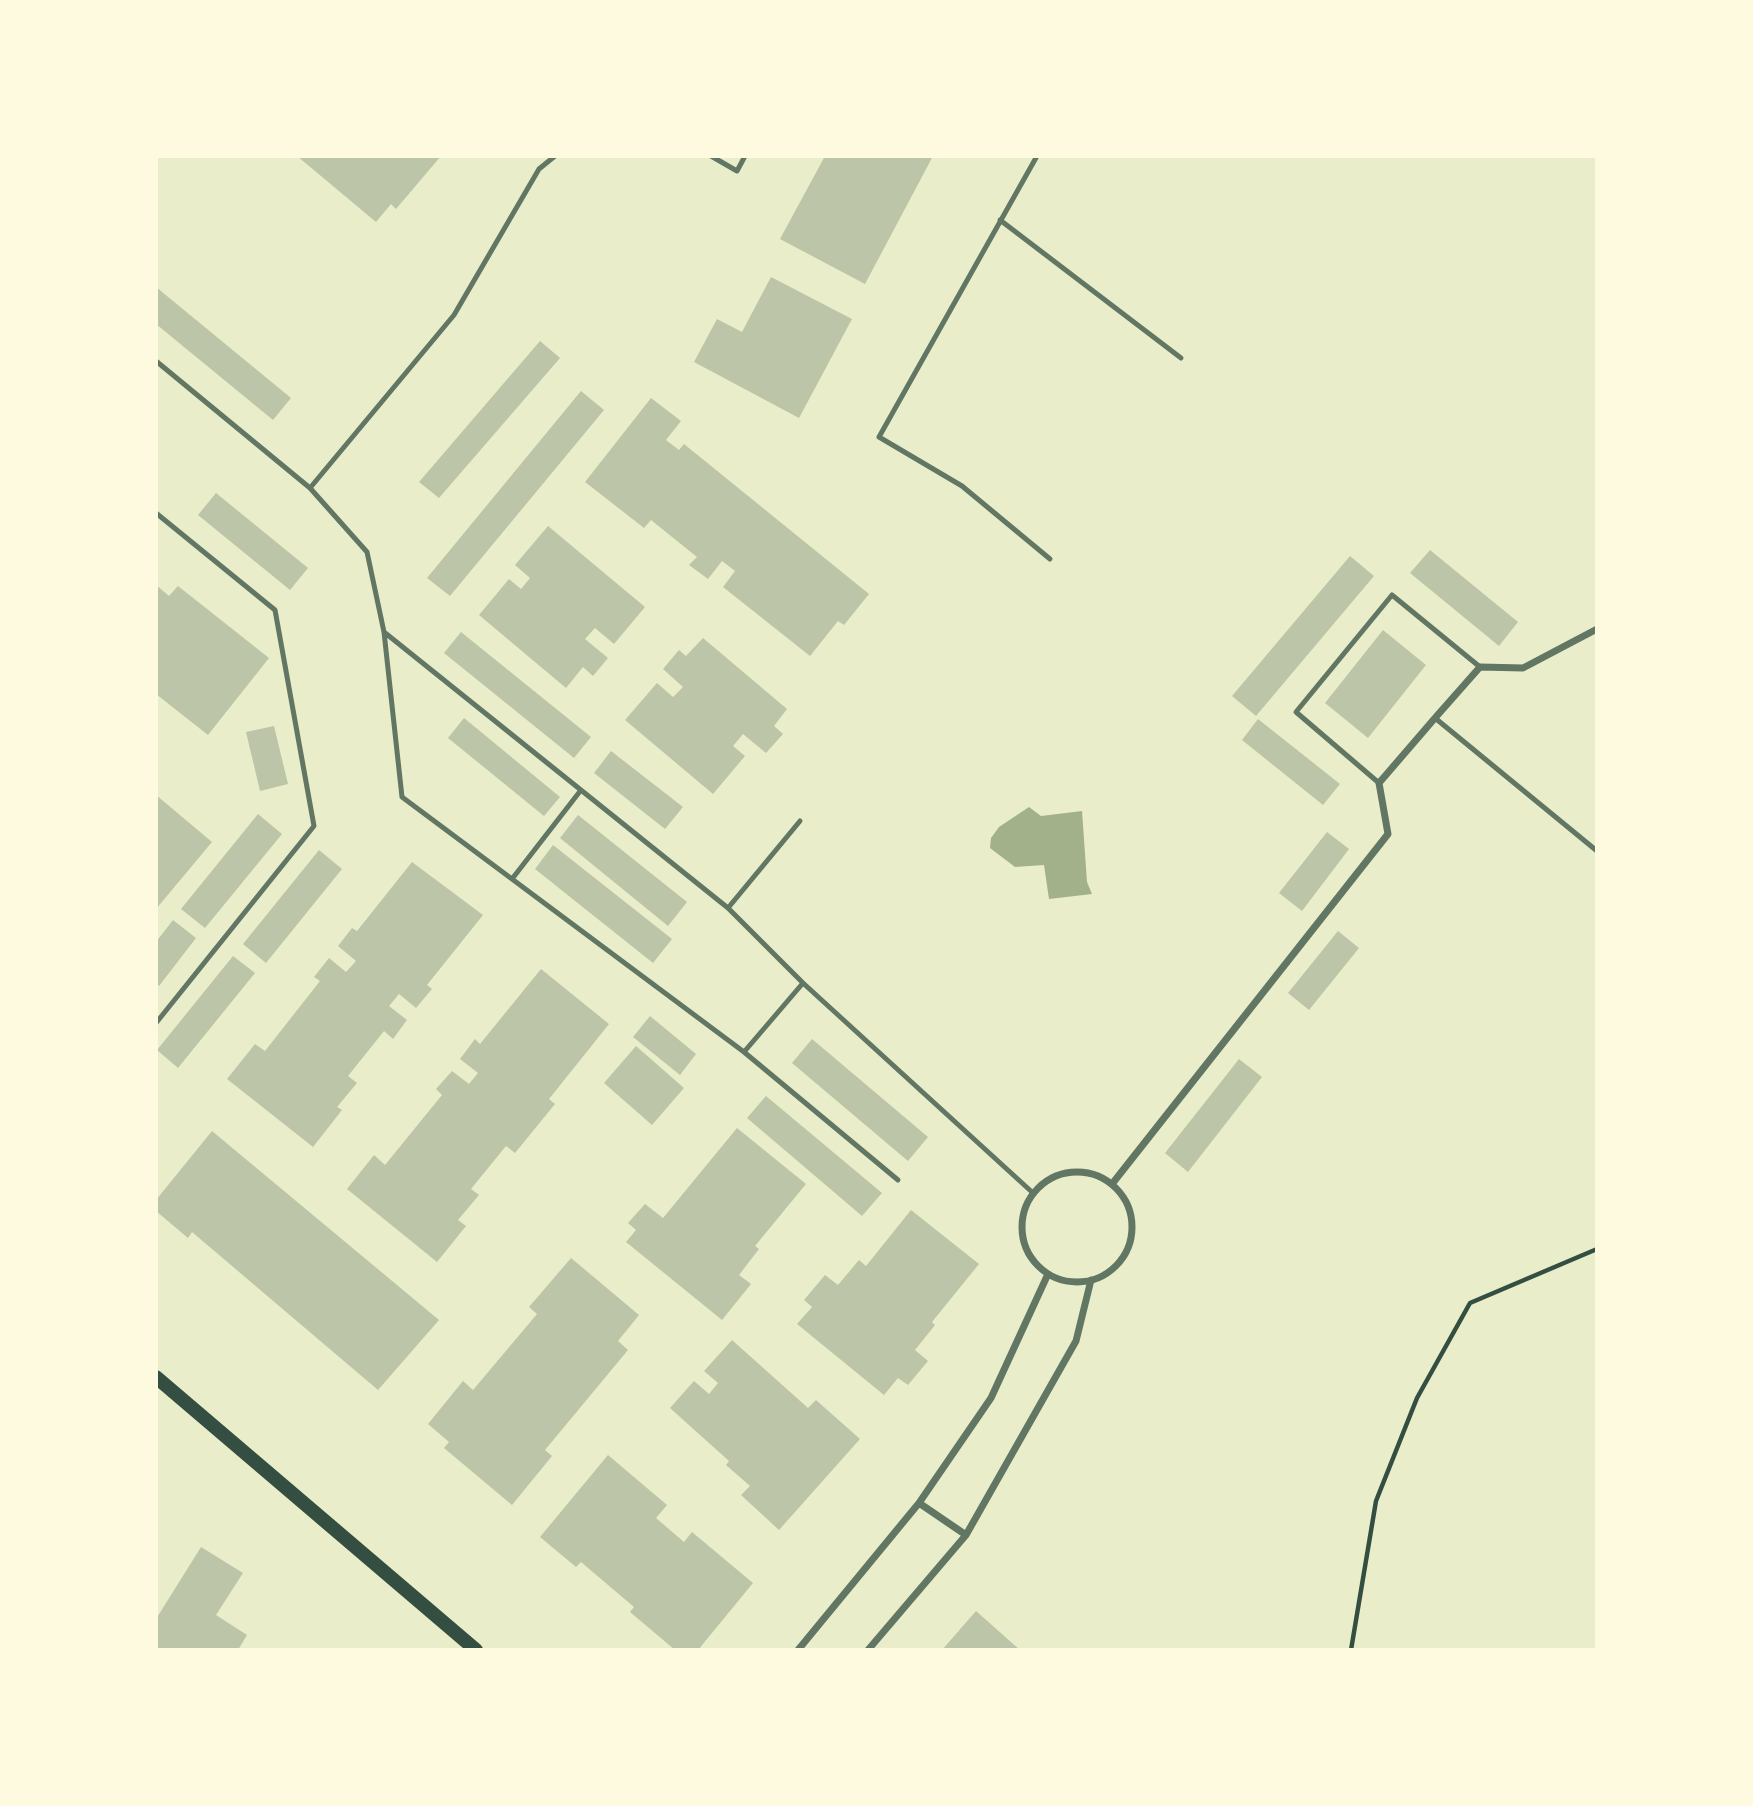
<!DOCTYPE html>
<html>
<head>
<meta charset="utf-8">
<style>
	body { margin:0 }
	#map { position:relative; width:1753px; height:1806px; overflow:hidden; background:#e9edc9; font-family:"Roboto Condensed",sans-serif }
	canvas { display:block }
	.frame { position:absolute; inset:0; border:158px solid #fefae0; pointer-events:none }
</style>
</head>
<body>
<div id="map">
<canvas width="1753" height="1806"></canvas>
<div class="frame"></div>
</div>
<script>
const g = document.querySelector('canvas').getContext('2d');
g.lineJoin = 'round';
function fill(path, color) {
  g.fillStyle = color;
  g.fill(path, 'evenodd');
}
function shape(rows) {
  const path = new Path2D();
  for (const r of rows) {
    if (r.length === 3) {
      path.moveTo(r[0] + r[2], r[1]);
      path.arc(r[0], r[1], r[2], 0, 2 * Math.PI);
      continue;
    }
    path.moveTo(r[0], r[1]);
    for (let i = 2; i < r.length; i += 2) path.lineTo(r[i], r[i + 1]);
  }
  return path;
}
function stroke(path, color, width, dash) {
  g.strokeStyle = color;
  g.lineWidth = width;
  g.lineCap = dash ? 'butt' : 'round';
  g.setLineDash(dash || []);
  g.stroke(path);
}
const water = shape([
	[1029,807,1041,816,1082,811,1087,882,1092,894,1049,899,1044,865,1015,867,990,848,991,838,999,827]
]);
const building = shape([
	[297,156,441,156,396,209,391,204,376,222],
	[825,156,933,156,865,284,780,239],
	[771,277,852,319,799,418,694,362,717,319,742,332],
	[156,287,291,398,273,420,156,324],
	[540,341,560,358,439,498,419,482],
	[581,391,604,410,450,596,427,578],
	[651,398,681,421,666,440,679,450,684,444,869,594,844,625,838,621,810,656,723,587,735,571,722,561,708,579,689,565,697,557,651,520,644,528,585,482],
	[216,493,308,568,290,590,198,515],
	[548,526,645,607,614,644,595,628,585,639,608,658,593,676,583,667,566,688,479,615,509,579,521,589,530,578,515,565],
	[1430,550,1518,622,1499,646,1410,573],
	[1350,556,1374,576,1256,716,1232,696],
	[156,585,169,596,178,586,269,658,208,735,156,694],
	[1383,630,1426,665,1368,738,1325,703],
	[461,632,591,737,574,758,444,653],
	[703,638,787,709,774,726,783,734,766,753,743,734,733,746,745,756,713,794,625,720,657,683,673,697,683,687,663,669,679,650,686,656],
	[464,718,560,797,544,816,448,738],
	[1258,719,1340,784,1323,805,1242,740],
	[274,726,288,784,260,791,246,732],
	[611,751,683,807,665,829,594,773],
	[156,795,212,842,156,909],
	[258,814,282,834,205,928,181,909],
	[578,815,687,902,668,926,560,838],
	[1327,832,1349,849,1302,911,1279,893],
	[553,845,672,939,653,963,535,869],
	[319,850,342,869,266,963,243,944],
	[412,862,483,915,427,985,432,989,416,1008,399,994,389,1006,407,1020,393,1039,384,1031,348,1076,357,1083,337,1107,342,1110,313,1147,227,1079,255,1044,265,1051,320,981,314,977,329,958,346,972,356,961,338,946,352,928,357,931],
	[173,920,196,938,159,986,156,983,156,942],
	[1338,931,1359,948,1309,1010,1288,993],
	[233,956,255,973,178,1068,157,1050],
	[541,969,609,1024,549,1099,555,1104,515,1153,506,1146,471,1189,479,1195,458,1220,466,1226,437,1262,347,1189,374,1155,385,1165,442,1095,436,1089,452,1071,469,1084,478,1073,460,1059,475,1039,480,1044],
	[650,1016,696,1054,680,1075,633,1037],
	[812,1039,928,1137,908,1161,792,1063],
	[636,1046,684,1088,652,1125,604,1083],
	[1239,1059,1262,1077,1188,1172,1165,1153],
	[766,1096,882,1193,862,1216,747,1118],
	[737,1128,806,1184,755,1246,759,1249,739,1275,751,1284,722,1320,626,1242,636,1230,628,1223,645,1204,663,1218],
	[212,1131,439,1320,378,1390,192,1232,188,1238,156,1211,156,1200],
	[911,1210,979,1264,932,1322,935,1325,915,1350,928,1361,908,1385,898,1378,884,1395,797,1324,812,1307,804,1300,825,1275,838,1285,859,1260,866,1266],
	[571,1258,639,1315,618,1341,628,1350,545,1450,552,1456,512,1505,444,1448,449,1442,428,1424,463,1381,473,1390,537,1314,529,1307],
	[732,1340,808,1408,816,1400,860,1439,779,1530,741,1495,750,1486,726,1465,729,1461,670,1408,694,1381,709,1394,718,1383,704,1371],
	[608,1455,667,1505,656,1518,684,1542,692,1532,753,1583,698,1650,675,1650,630,1612,634,1607,581,1562,576,1567,540,1537],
	[201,1547,243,1573,216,1615,247,1635,238,1650,156,1650,156,1619],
	[976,1611,1020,1650,942,1650]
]);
const path = shape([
	[1351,1650,1376,1501,1417,1398,1470,1303,1597,1249]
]);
const service = shape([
	[555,156,539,169,454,315,310,488,367,552,384,632,728,908,803,983,1033,1193],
	[711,156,737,171,745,156],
	[1037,156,879,437,962,486,1050,559],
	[1000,220,1181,358],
	[156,361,310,488],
	[156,513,275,610,314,826,156,1023],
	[384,632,402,797,744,1052,898,1180],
	[1435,718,1597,851],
	[1379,783,1296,712,1392,595,1480,667],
	[512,879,581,790],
	[728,908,800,821],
	[744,1052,803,983]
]);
const minor = shape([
	[1077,1227,55],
	[1112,1184,1388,834,1379,783,1435,718,1480,667,1523,668,1597,629],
	[919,1503,966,1535],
	[798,1650,919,1503,991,1398,1048,1274],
	[868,1650,966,1535,1076,1341,1091,1280]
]);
const secondary = shape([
	[156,1377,476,1650]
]);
fill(water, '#a3b18a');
fill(building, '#bcc5a7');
stroke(path, '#344e41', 4.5);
stroke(service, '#617663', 5);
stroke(minor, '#617663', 7);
stroke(secondary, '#344e41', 14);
</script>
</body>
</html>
